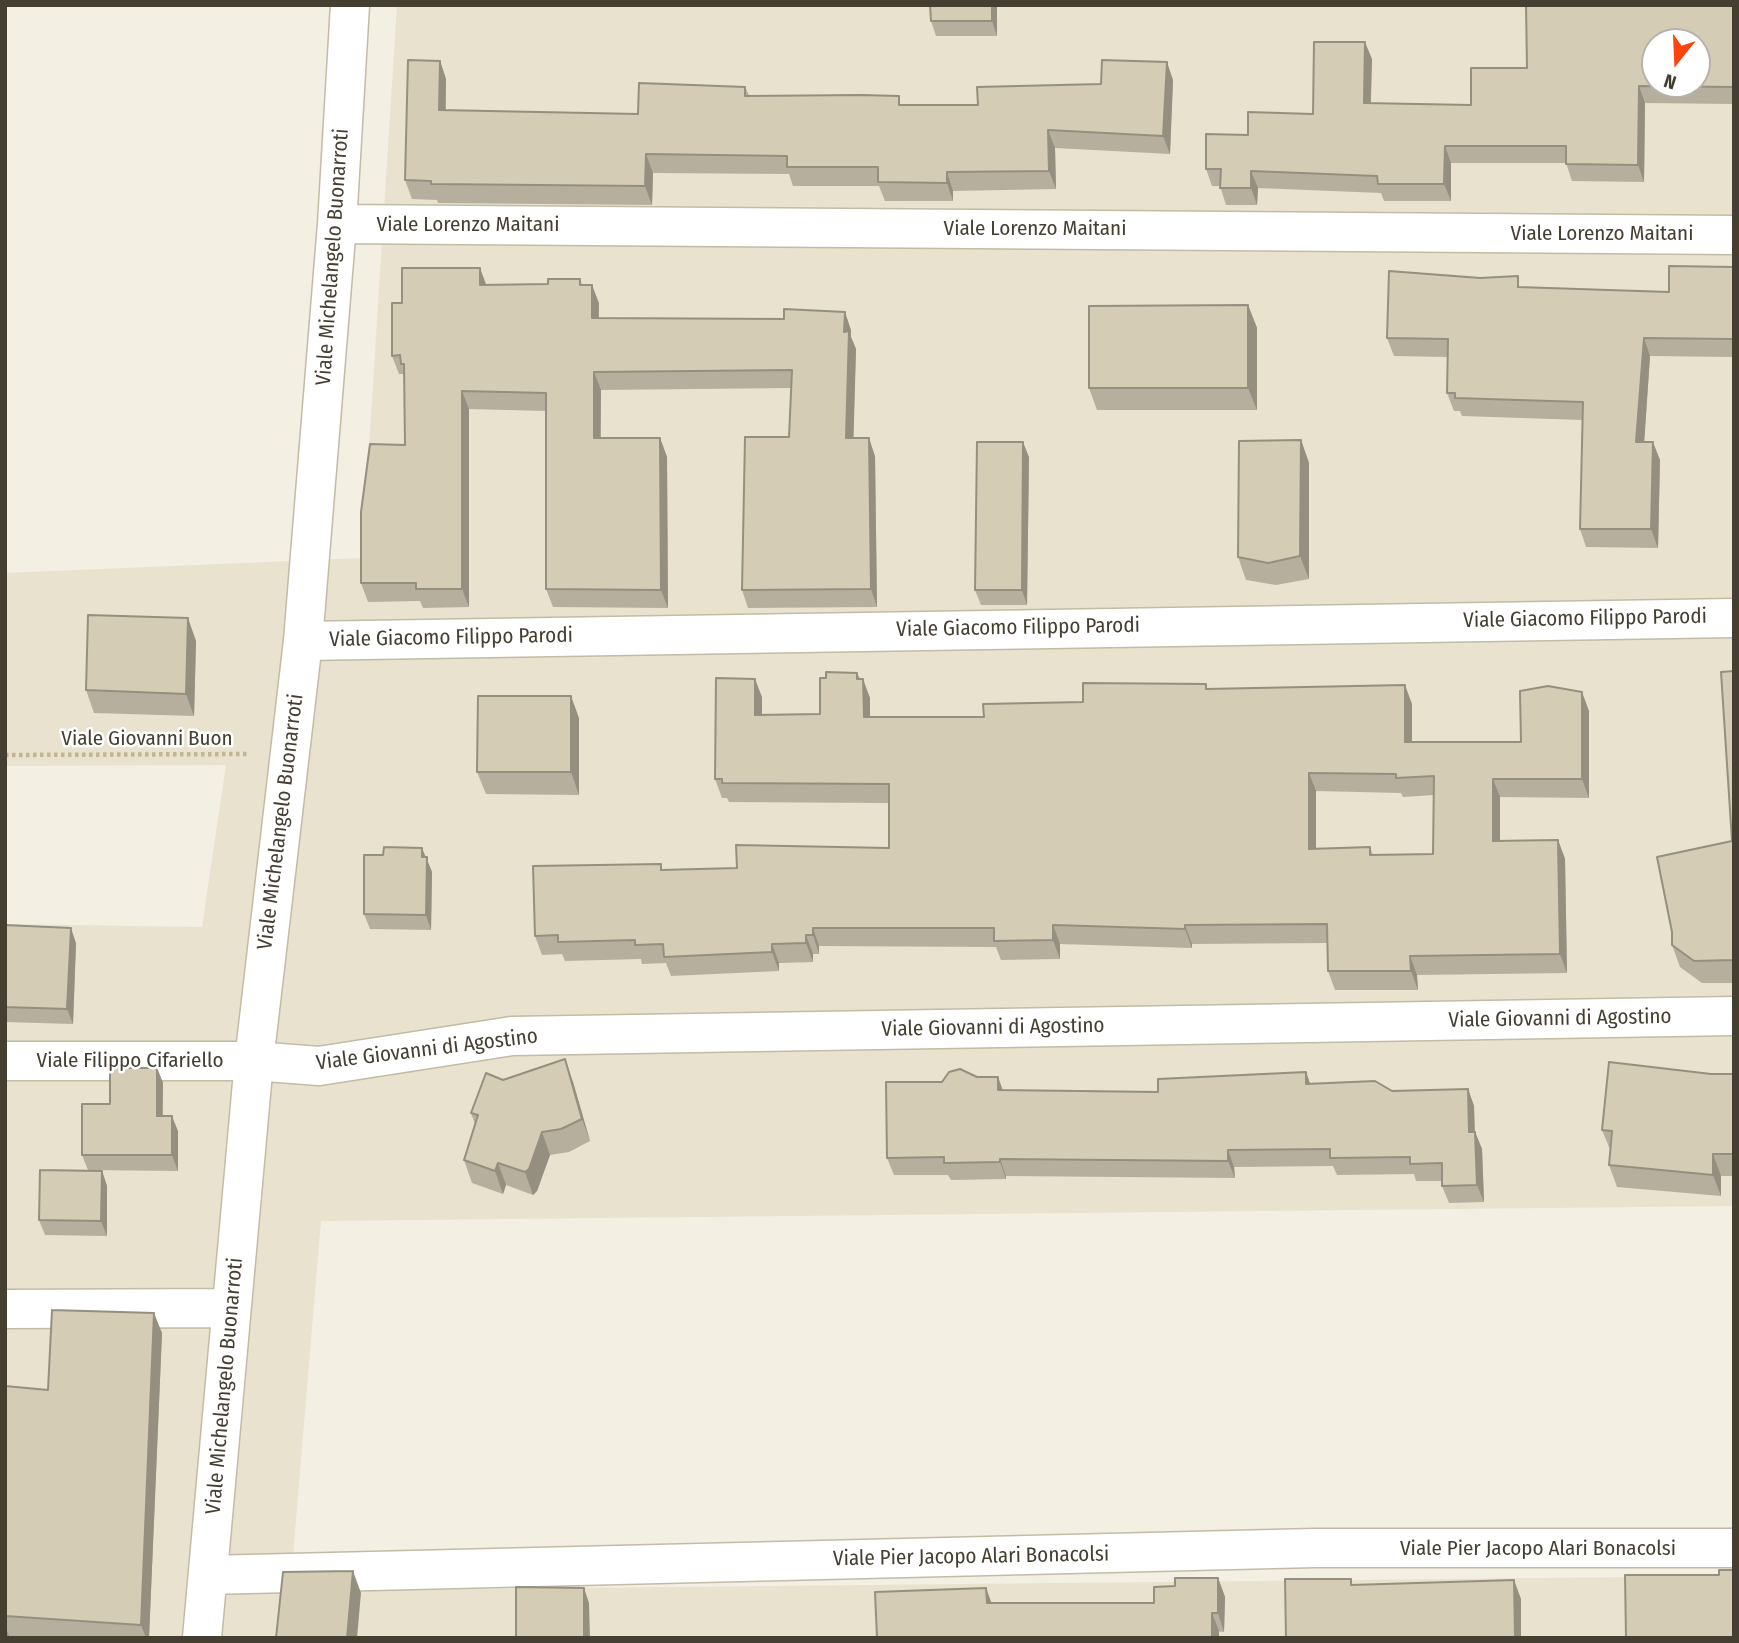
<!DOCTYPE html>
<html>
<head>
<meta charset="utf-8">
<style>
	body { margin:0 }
	#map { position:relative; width:1739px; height:1643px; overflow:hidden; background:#f3efe2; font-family:"Fira Sans Condensed",sans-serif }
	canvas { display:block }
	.frame { position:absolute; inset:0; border:7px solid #453f32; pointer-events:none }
	.north { position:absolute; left:1641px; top:28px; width:70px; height:70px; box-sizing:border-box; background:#fff; border:2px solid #b5b2ad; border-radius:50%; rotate:198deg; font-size:19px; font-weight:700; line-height:28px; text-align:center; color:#453f32 }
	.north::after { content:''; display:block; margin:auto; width:24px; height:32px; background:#ff440d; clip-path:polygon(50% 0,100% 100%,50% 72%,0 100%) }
</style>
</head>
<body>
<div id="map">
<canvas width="1739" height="1643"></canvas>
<div class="frame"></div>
<div class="north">N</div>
</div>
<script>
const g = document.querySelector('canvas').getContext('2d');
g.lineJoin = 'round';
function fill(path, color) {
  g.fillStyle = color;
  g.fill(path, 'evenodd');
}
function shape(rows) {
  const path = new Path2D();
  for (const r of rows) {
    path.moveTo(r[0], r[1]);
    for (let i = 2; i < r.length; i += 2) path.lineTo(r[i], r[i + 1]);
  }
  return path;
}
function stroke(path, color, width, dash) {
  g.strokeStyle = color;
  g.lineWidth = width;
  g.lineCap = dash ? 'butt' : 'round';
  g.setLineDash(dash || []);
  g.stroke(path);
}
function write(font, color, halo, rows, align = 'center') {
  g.font = font + ' "Fira Sans Condensed",sans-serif';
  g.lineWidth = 5;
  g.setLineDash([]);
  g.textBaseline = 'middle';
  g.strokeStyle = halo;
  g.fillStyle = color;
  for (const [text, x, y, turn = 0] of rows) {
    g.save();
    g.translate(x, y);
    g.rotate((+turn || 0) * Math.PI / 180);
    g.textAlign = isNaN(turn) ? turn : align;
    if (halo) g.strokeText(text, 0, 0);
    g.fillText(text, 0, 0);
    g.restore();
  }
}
const residential = shape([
	[397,5,1734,5,1734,1206,321,1221,290,1591,1734,1576,1734,1638,5,1638,5,924,202,927,226,765,5,766,5,573,362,558],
	[1655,42,1697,42,1697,84,1655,84]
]);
const path = shape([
	[5,755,249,754]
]);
const street = shape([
	[337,224,1734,235],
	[303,641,1734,618],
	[5,1061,254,1061,319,1066,512,1036,1734,1016],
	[5,1309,231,1308],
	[208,1575,1314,1548,1734,1548],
	[202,1638,254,1061,303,641,337,224,350,5]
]);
const wall = shape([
	[997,5,997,36,936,36,931,21],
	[1734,5,1734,104,1645,103,1644,182,1572,181,1566,163,1451,163,1451,201,1384,201,1381,193,1258,188,1257,205,1226,205,1220,186,1212,186,1206,169,1248,135,1313,114,1372,59,1371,103,1471,105,1527,68],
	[440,61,446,79,446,110,638,114,745,87,749,95,902,105,978,105,1101,84,1173,80,1170,154,1055,148,1056,189,953,191,953,201,885,201,879,186,793,186,789,174,653,173,652,205,438,203,437,200,412,199,405,180],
	[1734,267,1734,357,1650,356,1644,442,1660,460,1658,548,1586,547,1580,529,1582,420,1462,416,1460,411,1454,411,1447,393,1448,357,1394,356,1387,338,1522,287,1669,292],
	[580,279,582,285,599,303,599,318,851,330,851,337,856,349,853,438,875,456,877,607,748,608,742,590,789,437,791,388,601,390,601,438,660,438,667,457,668,608,553,607,546,589,546,411,469,409,469,607,423,608,420,601,368,602,361,583,405,445,404,374,399,374,392,356,402,303,486,285,548,284],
	[1248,305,1257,328,1257,410,1097,410,1089,388],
	[1301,440,1309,463,1309,579,1276,585,1246,580,1238,557],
	[1029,457,1027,605,981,605,975,590],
	[196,641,194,716,94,713,86,690],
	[1734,671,1734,983,1702,983,1680,967,1672,945,1732,841],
	[857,673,870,698,870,717,984,717,1083,702,1208,689,1412,704,1412,742,1521,742,1589,711,1589,798,1500,797,1500,841,1558,840,1565,859,1567,973,1417,975,1418,990,1335,990,1328,971,1327,943,1192,944,1192,948,1060,944,1060,959,1001,960,996,947,819,946,819,954,813,954,813,962,779,963,779,971,671,976,666,963,642,964,641,959,565,961,562,954,542,955,535,936,663,870,737,868,889,848,889,803,729,802,727,798,722,798,715,779,762,697,762,714,820,714,826,678],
	[1316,791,1401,793,1403,797,1434,795,1433,854,1373,855,1370,847,1316,849],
	[579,718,579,795,486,794,477,772],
	[383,855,426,857,432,872,431,930,370,929,364,914],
	[5,925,76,943,73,1024,5,1022],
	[157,1068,163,1083,163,1116,178,1131,178,1171,88,1170,82,1155,110,1104],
	[1306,1072,1310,1084,1392,1091,1468,1089,1474,1106,1475,1132,1482,1149,1484,1202,1449,1203,1442,1186,1442,1181,1416,1181,1414,1174,1337,1175,1333,1166,1234,1167,1235,1178,1006,1176,1006,1179,951,1180,948,1175,894,1175,887,1158,942,1082,977,1077,998,1077,1003,1090,1158,1092],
	[1711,1074,1734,1074,1734,1176,1721,1176,1721,1196,1617,1187,1609,1165,1611,1152,1602,1130],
	[503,1080,573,1082,590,1141,569,1152,550,1155,537,1191,533,1195,506,1185,503,1194,472,1183,464,1160,475,1124,471,1113],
	[102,1171,107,1186,107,1236,45,1235,39,1220],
	[162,1333,149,1638,31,1638,9,1636,9,1638,5,1638,5,1386,48,1390],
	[1218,1578,1225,1597,1224,1632,992,1603,1154,1603,1175,1586]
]);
const shadedWall = shape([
	[992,5,997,5,997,36,992,21],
	[1365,42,1372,59,1370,120,1364,103],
	[440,61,446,79,445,128,439,110],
	[1167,62,1173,80,1170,154,1163,136],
	[1639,86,1645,103,1644,182,1638,165],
	[1048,130,1055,148,1056,189,1049,171],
	[1445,146,1451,163,1451,201,1444,184],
	[646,154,653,173,652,205,645,186],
	[1251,171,1258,188,1257,205,1251,188],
	[947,172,953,191,953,201,947,183],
	[480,268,487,287,480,285],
	[592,285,599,303,598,337,592,318],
	[1248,305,1257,328,1257,410,1248,388],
	[845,312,851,330,851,337,856,349,853,456,846,438,844,332],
	[1644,338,1650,356,1643,460,1636,442],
	[594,372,601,390,600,456,594,438],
	[462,391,469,409,469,607,462,589],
	[660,438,667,457,668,608,661,590],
	[869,438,875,456,877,607,871,589],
	[1301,440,1309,463,1309,579,1300,556],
	[1023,442,1029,457,1027,605,1022,590],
	[1653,442,1660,460,1658,548,1651,529],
	[188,618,196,641,194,716,186,694],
	[857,673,863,689,863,679,870,698,870,736,864,717],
	[755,679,762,697,762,733,755,715],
	[1405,685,1412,704,1412,761,1405,742],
	[1582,692,1589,711,1589,798,1582,779],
	[571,696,579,718,579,795,571,772],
	[1309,773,1316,791,1316,868,1309,849],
	[1493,779,1500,797,1500,860,1493,841],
	[1558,840,1565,859,1567,973,1560,954],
	[422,848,432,872,431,930,426,915],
	[1053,925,1060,944,1060,959,1053,940],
	[1185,925,1192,944,1192,948,1185,929],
	[71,928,76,943,73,1024,67,1009],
	[813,928,819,946,819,954,813,935],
	[806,935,813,954,813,962,806,943],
	[772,944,779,963,779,971,772,952],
	[1410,956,1417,975,1418,990,1411,971],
	[565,1059,573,1082,590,1141,582,1119],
	[157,1068,163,1083,162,1131,157,1116],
	[1306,1072,1312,1089,1306,1084],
	[998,1077,1004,1095,998,1090],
	[1468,1089,1474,1106,1475,1149,1469,1132],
	[172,1116,178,1131,178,1171,172,1155],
	[542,1132,550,1155,537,1191,533,1195,525,1172],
	[1475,1132,1482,1149,1484,1202,1477,1185],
	[1228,1150,1234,1167,1235,1178,1228,1161],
	[1713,1154,1721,1176,1721,1196,1713,1175],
	[1000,1159,1006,1176,1006,1179,1000,1162],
	[498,1163,506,1185,503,1194,495,1171],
	[102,1171,107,1186,107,1236,101,1221],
	[154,1313,162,1333,149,1638,146,1638,141,1625],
	[353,1571,361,1593,357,1638,347,1638],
	[1218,1578,1225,1597,1224,1632,1218,1613],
	[1514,1580,1521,1599,1521,1638,1515,1638],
	[584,1588,589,1603,590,1638,584,1638],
	[986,1588,993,1607,987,1603],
	[1212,1613,1219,1631,1219,1638,1212,1638],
	[5,1625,9,1636,9,1638,5,1638]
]);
const building = shape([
	[930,5,992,5,992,21,931,21,930,5],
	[1526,5,1734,5,1734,87,1639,86,1638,165,1566,164,1566,146,1445,146,1444,184,1378,184,1377,176,1251,171,1251,188,1220,188,1221,169,1206,169,1206,134,1248,135,1248,112,1313,114,1314,42,1365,42,1364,103,1471,105,1471,68,1527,68,1526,5],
	[1655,42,1697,42,1697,84,1655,84,1655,42],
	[408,60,440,61,439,110,638,114,639,83,745,87,745,96,861,95,899,96,899,105,978,105,977,87,1101,84,1102,60,1167,62,1163,136,1048,130,1049,171,947,172,947,183,878,182,878,167,787,167,787,156,646,154,645,186,431,184,431,181,405,180,408,60],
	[1669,266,1734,267,1734,339,1644,338,1636,442,1653,442,1651,529,1580,529,1583,402,1455,398,1455,393,1447,393,1448,339,1387,338,1389,271,1480,278,1518,276,1518,287,1669,292,1669,266],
	[402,268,480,268,480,285,548,284,548,279,580,279,580,285,592,285,592,318,784,319,784,309,845,312,844,332,849,331,846,438,869,438,871,589,742,590,745,437,789,437,792,370,594,372,594,438,660,438,661,590,546,589,546,393,462,391,462,589,416,589,416,583,361,583,361,512,370,444,405,445,404,364,401,364,400,355,392,356,392,303,402,303,402,268],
	[1248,305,1248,388,1089,388,1089,306,1248,305],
	[1301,440,1300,556,1268,563,1238,557,1239,441,1301,440],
	[977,442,1023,442,1022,590,975,590,977,442],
	[88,615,188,618,186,694,86,690,88,615],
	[1734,671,1734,960,1694,961,1672,945,1672,932,1657,857,1732,841,1721,672,1734,671],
	[826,672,857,673,857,679,863,679,864,717,984,717,983,704,1083,702,1083,683,1206,684,1206,689,1405,685,1405,742,1521,742,1520,691,1548,686,1582,692,1582,779,1493,779,1493,841,1558,840,1560,954,1410,956,1411,971,1328,971,1327,924,1185,925,1185,929,1053,925,1053,940,994,941,994,928,813,928,813,935,806,935,806,943,772,944,772,952,664,957,663,944,635,945,635,940,558,942,558,935,535,936,533,866,661,864,661,870,737,868,736,845,889,848,889,784,722,783,722,779,715,779,716,678,755,679,755,715,820,714,820,678,826,678,826,672],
	[1309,773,1396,774,1396,778,1434,776,1433,854,1370,855,1370,847,1309,849,1309,773],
	[478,696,571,696,571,772,477,772,478,696],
	[384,847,422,848,422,857,427,857,426,915,364,914,364,855,383,855,384,847],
	[5,925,71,928,67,1009,5,1007,5,925],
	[565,1059,582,1119,561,1129,542,1132,529,1169,525,1172,498,1163,495,1171,464,1160,478,1115,471,1113,486,1073,503,1080,565,1059],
	[1609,1062,1711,1074,1734,1074,1734,1154,1713,1154,1713,1175,1609,1165,1612,1131,1602,1130,1609,1062],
	[110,1068,157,1068,157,1116,172,1116,172,1155,82,1155,82,1104,110,1104,110,1068],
	[960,1069,977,1077,998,1077,998,1090,1158,1092,1158,1079,1306,1072,1306,1084,1375,1081,1392,1091,1468,1089,1469,1132,1475,1132,1477,1185,1442,1186,1442,1163,1410,1164,1410,1157,1330,1158,1330,1149,1228,1150,1228,1161,1000,1159,1000,1162,944,1163,944,1157,887,1158,886,1082,942,1082,949,1072,960,1069],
	[40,1170,102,1171,101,1221,39,1220,40,1170],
	[52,1310,154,1313,141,1625,5,1616,5,1386,48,1390,52,1310],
	[1719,1570,1734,1570,1734,1638,1626,1638,1625,1575,1719,1575,1719,1570],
	[353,1571,347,1638,276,1638,283,1572,353,1571],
	[1175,1578,1218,1578,1218,1613,1212,1613,1212,1638,877,1638,875,1592,986,1588,987,1603,1154,1603,1154,1587,1175,1586,1175,1578],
	[1285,1579,1351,1579,1351,1585,1514,1580,1515,1638,1286,1638,1285,1579],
	[516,1587,584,1588,584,1638,516,1638,516,1587]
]);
const streetNames = [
	["Viale Lorenzo Maitani",468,225],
	["Viale Lorenzo Maitani",1035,229],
	["Viale Lorenzo Maitani",1602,234],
	["Viale Michelangelo Buonarroti",333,257,-86],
	["Viale Giacomo Filippo Parodi",1585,619,-1],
	["Viale Giacomo Filippo Parodi",1018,628,-1],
	["Viale Giacomo Filippo Parodi",451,638,-1],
	["Viale Giovanni Buon",147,739],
	["Viale Michelangelo Buonarroti",281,822,-83],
	["Viale Giovanni di Agostino",1560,1019,-1],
	["Viale Giovanni di Agostino",993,1028,-1],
	["Viale Giovanni di Agostino",427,1050,-7],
	["Viale Filippo Cifariello",130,1061],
	["Viale Michelangelo Buonarroti",225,1386,-85],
	["Viale Pier Jacopo Alari Bonacolsi",1538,1549],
	["Viale Pier Jacopo Alari Bonacolsi",971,1557,-1]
];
fill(residential, '#e8e2cf');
stroke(street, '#c2bba6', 41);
stroke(path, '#c3b593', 4.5, [3.5, 3.5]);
stroke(street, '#fff', 38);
fill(wall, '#b7af9d');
fill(shadedWall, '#958f7f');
fill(building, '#d5ccb6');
stroke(building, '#958f7f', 2);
write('21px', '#453f32', '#fff', streetNames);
</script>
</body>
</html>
